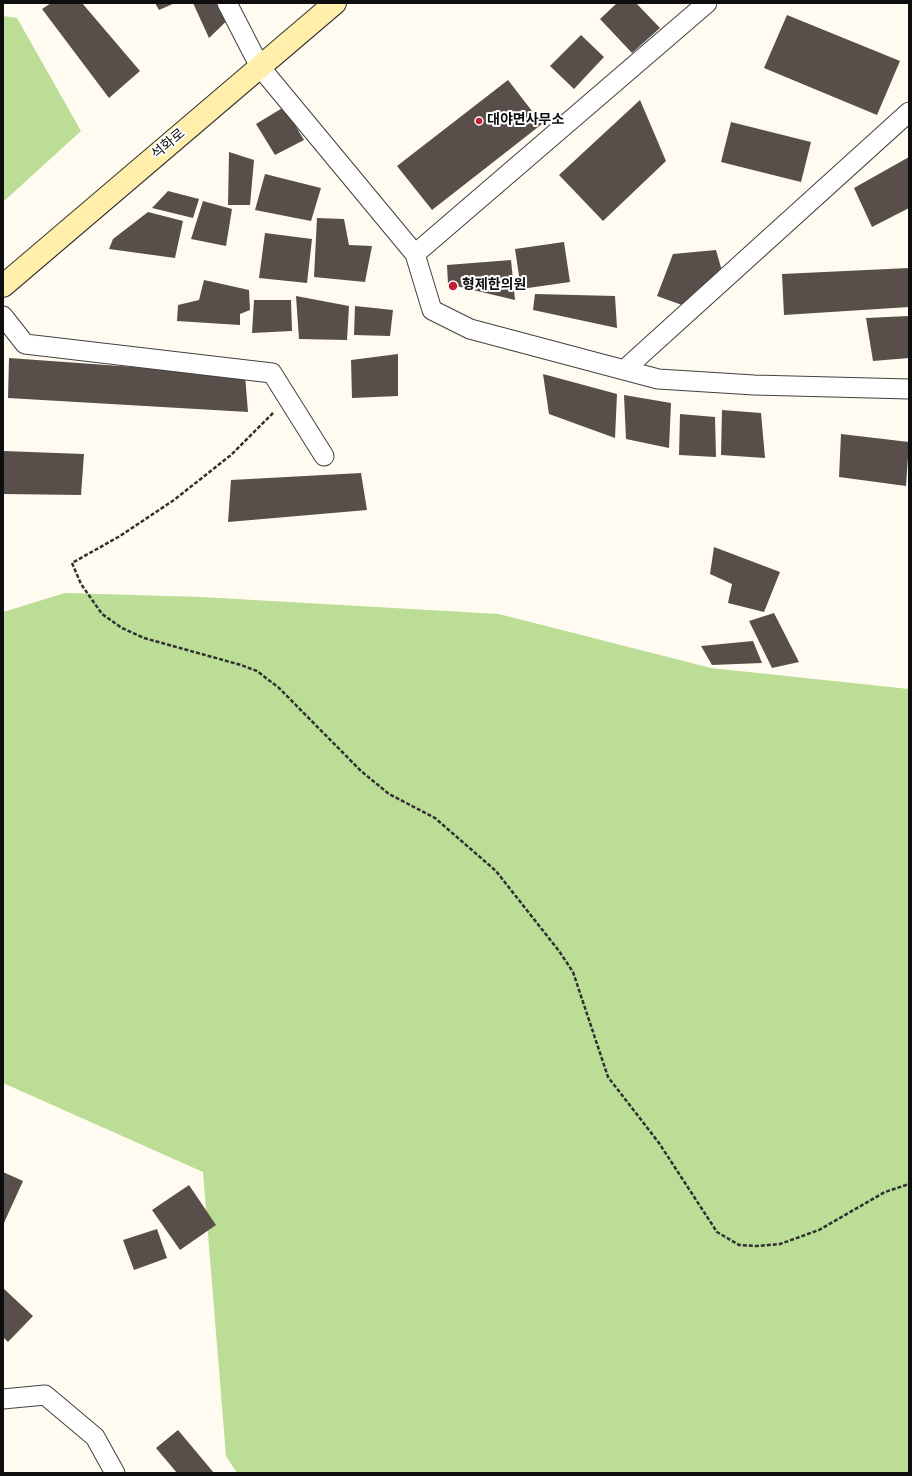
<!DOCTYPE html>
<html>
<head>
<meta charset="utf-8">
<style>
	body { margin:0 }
	#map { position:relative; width:912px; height:1476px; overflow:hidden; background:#fffbf0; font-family:Spectral,serif }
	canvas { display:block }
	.frame { position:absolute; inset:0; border:4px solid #0e0e0e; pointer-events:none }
</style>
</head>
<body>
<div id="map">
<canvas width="912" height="1476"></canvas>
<div class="frame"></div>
</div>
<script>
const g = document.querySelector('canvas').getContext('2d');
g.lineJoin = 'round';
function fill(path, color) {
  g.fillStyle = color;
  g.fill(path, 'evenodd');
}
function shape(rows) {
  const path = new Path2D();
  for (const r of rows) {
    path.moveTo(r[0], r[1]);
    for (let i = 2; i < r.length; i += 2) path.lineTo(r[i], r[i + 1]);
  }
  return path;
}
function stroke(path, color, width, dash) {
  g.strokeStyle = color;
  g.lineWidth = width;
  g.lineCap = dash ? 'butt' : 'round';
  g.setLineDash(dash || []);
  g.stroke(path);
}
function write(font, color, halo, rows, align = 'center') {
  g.font = font + ' Spectral,"Noto Sans KR",serif';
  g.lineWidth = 4;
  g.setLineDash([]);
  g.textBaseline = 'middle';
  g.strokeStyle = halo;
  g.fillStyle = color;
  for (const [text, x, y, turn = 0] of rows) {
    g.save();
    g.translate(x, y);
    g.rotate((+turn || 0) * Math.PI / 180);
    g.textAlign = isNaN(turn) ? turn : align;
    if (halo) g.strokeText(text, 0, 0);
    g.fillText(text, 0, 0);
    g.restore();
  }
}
const forest = shape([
	[3,16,17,18,81,131,3,202],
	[65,593,201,597,499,614,711,668,909,689,909,1473,237,1473,226,1456,203,1172,3,1083,3,612]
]);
const building = shape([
	[51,3,82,3,140,71,109,98,42,9],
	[155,3,175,3,159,10],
	[193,3,234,3,237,11,209,38],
	[617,3,636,3,660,28,632,53,600,19],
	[787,15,900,61,877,115,764,68],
	[581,35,604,57,574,89,550,66],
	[508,80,542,124,432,210,397,166],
	[640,100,666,161,603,221,559,175],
	[284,107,304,140,275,155,256,124],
	[731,122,811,142,801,182,721,162],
	[229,152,254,160,250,205,228,205],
	[909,157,909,208,872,227,854,188],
	[265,174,321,188,311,221,255,210],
	[168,191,199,199,193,218,152,208],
	[203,201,232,209,226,246,191,239],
	[148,212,183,221,175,258,109,249,113,239],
	[317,218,344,219,349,245,372,246,365,282,314,277],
	[265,233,312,239,307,283,259,278],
	[564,242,570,282,521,289,515,249],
	[716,250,722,271,682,305,657,296,673,254],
	[511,260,515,300,448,284,447,265],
	[909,268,909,307,784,315,782,274],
	[204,280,249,290,250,310,240,314,240,325,177,321,178,305,199,300],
	[535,294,615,296,617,328,533,310],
	[296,296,349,306,347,340,299,339],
	[254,300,291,300,292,331,252,333],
	[355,306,393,310,390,336,354,335],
	[909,316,909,358,873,361,866,318],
	[398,354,398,396,352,398,351,360],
	[9,358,245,375,248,412,8,398],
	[543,374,617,394,615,438,549,414],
	[624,395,671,403,669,448,626,439],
	[722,410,761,413,765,458,721,455],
	[680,414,715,417,716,457,679,455],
	[841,434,909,442,906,486,839,477],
	[3,451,84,454,81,495,3,494],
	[361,473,367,510,228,522,231,480],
	[714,547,780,572,764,612,728,603,732,584,710,574],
	[774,613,799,662,772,668,749,621],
	[753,641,762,663,712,665,701,646],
	[3,1172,23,1181,3,1225],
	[189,1185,216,1225,180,1250,152,1210],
	[157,1229,167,1258,134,1270,123,1240],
	[3,1288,33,1316,8,1342,3,1337],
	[178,1430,214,1473,177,1473,156,1448]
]);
const path = shape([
	[273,413,231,455,174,500,120,536,72,563,81,584,102,614,122,628,144,638,241,665,257,671,279,688,361,771,389,794,435,818,496,871,559,951,573,972,608,1077,659,1143,717,1232,739,1245,757,1246,780,1244,819,1230,885,1192,909,1184]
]);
const street = shape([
	[227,3,260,67,415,254,432,310,470,329,658,379,754,385,909,389],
	[415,254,707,3],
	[3,316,25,344,272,373,324,456],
	[624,370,909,112],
	[3,1399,45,1395,95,1437,115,1473]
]);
const secondary = shape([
	[3,286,335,3]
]);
const markers = [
	[479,121,4,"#c51f35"],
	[453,286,5,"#c51f35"]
];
const poiNames = [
	["대야면사무소",487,121],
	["형제한의원",462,286]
];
const streetNames = [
	["석화로",169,145,-40]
];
fill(forest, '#bcdd96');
fill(building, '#584e4a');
stroke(street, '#414141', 21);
stroke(secondary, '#303030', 24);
stroke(path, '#303030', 2.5, [4, 2]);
stroke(street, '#fff', 19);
stroke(secondary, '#ffefab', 22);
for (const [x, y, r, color] of markers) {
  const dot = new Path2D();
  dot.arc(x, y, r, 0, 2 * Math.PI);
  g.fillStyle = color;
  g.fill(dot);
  stroke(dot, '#fff', 1.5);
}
write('bold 14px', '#0e0e0e', '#fff', poiNames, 'left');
write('14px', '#0e0e0e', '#fff', streetNames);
</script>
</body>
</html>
